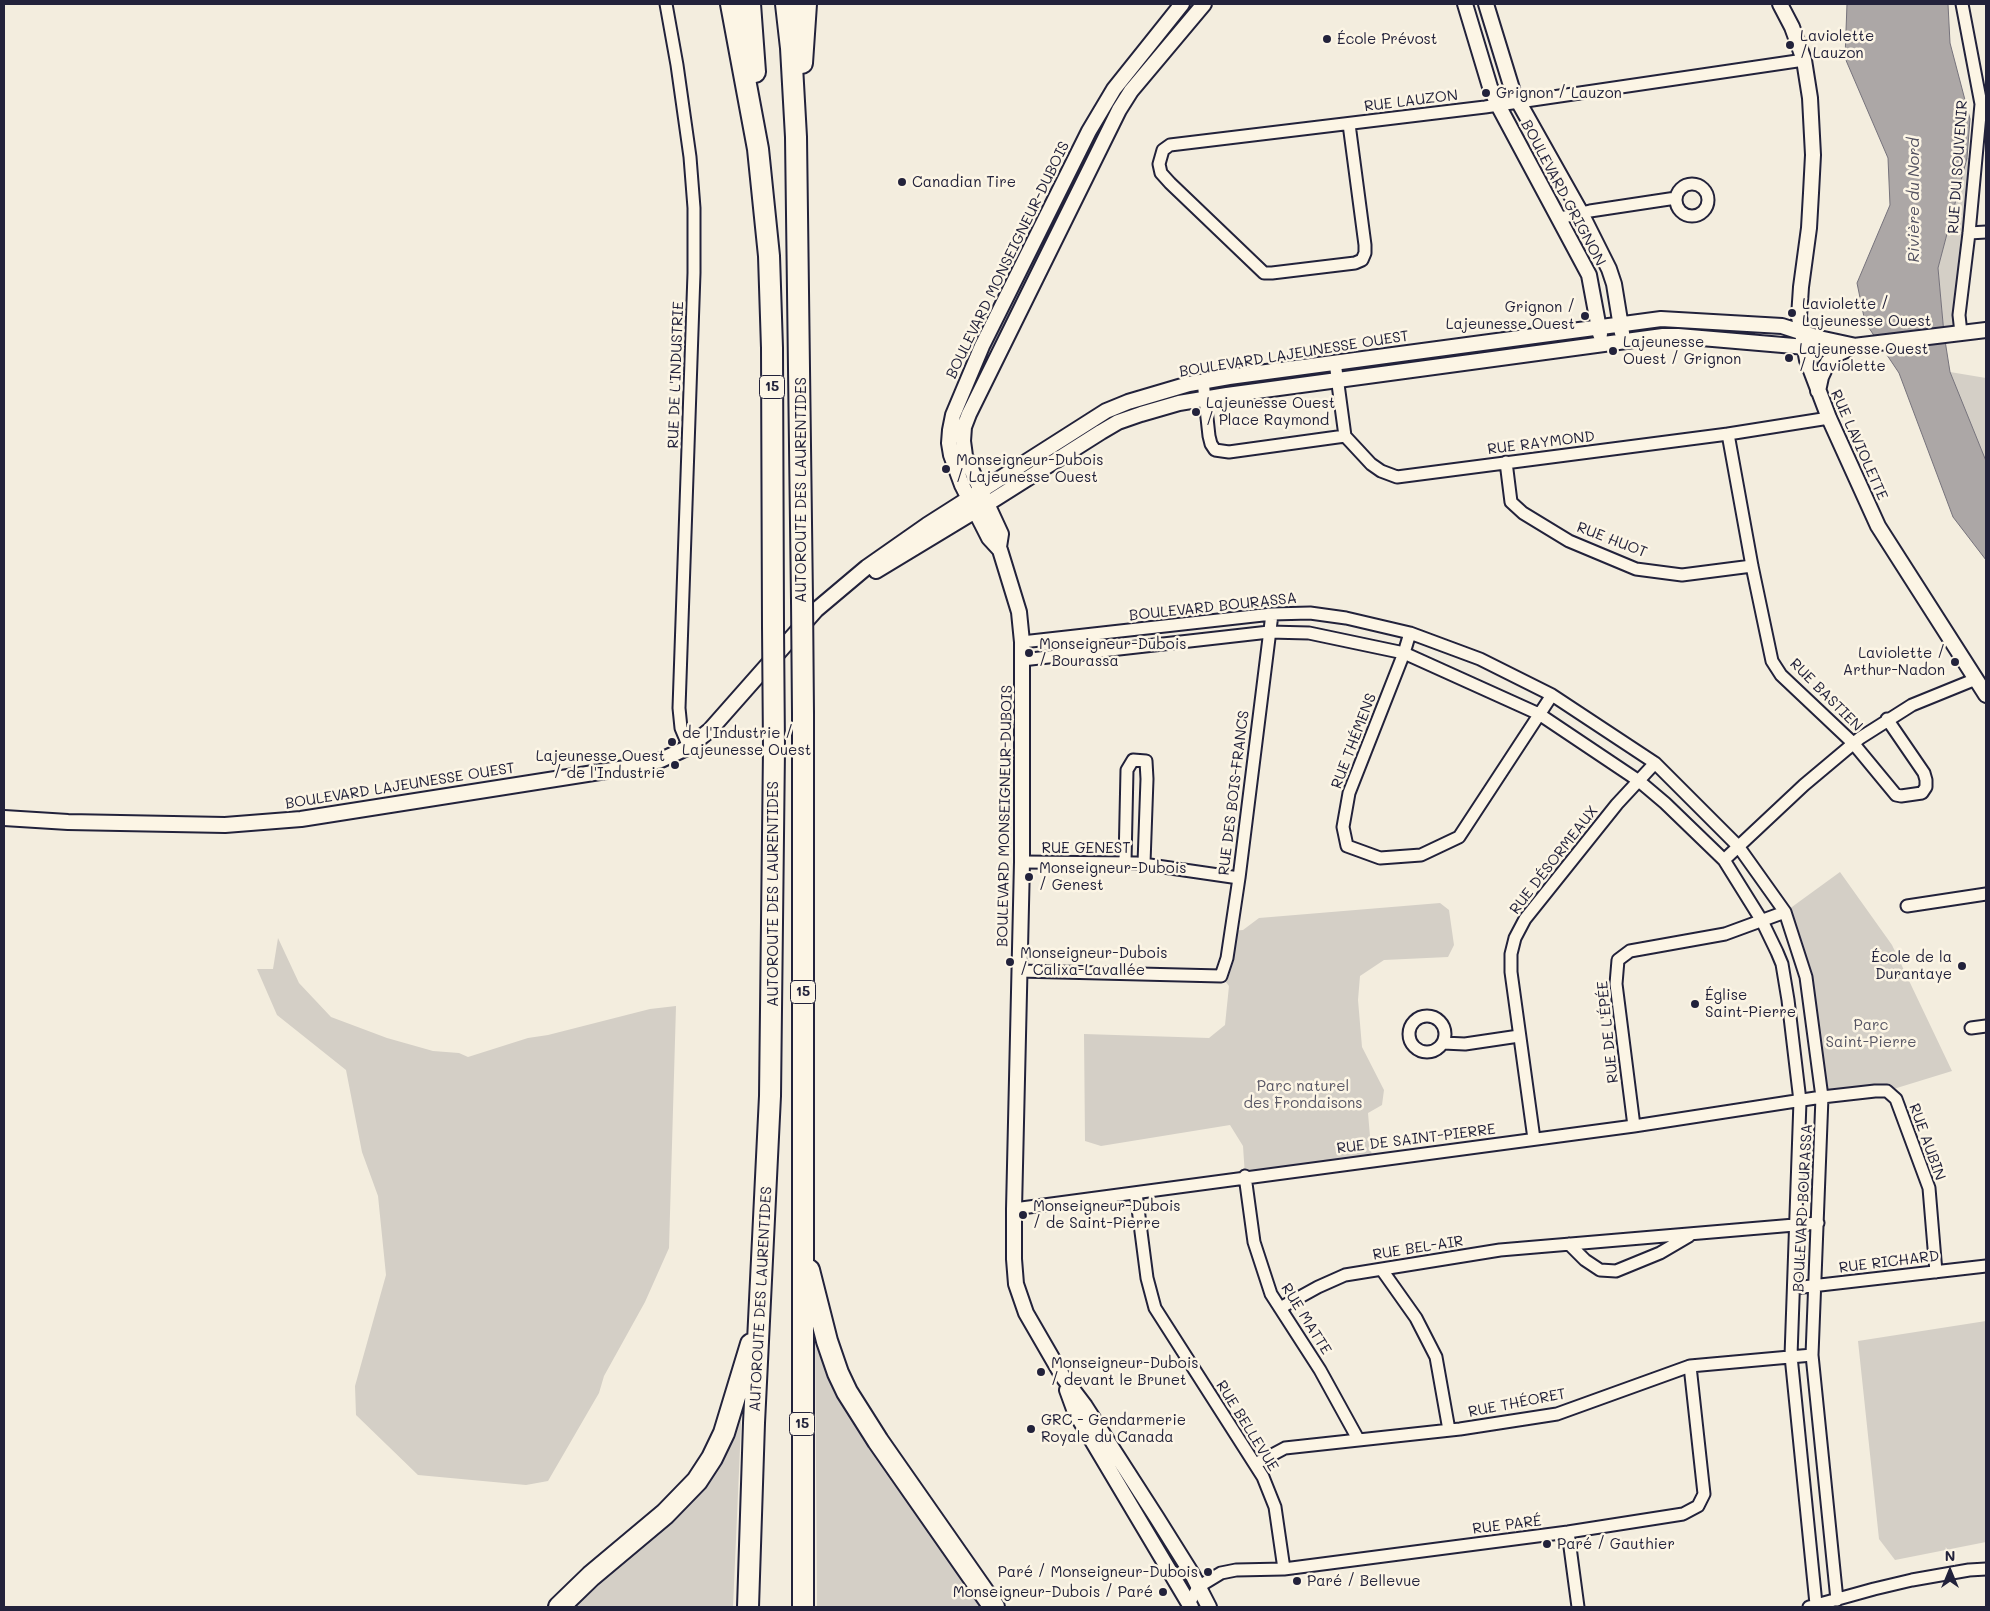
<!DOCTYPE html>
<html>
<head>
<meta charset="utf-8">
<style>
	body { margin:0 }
	#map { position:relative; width:1990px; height:1611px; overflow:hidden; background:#f3edde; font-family:Mali,sans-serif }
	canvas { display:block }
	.frame { position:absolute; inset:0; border:5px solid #22223b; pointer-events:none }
	.north { position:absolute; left:1925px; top:1546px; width:50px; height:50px; -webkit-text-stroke:4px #fcf5e5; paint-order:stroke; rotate:0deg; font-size:14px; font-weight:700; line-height:20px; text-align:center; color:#22223b }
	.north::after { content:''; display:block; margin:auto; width:18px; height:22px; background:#22223b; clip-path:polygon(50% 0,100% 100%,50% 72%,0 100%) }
</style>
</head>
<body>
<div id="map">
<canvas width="1990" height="1611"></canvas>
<div class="frame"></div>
<div class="north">N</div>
</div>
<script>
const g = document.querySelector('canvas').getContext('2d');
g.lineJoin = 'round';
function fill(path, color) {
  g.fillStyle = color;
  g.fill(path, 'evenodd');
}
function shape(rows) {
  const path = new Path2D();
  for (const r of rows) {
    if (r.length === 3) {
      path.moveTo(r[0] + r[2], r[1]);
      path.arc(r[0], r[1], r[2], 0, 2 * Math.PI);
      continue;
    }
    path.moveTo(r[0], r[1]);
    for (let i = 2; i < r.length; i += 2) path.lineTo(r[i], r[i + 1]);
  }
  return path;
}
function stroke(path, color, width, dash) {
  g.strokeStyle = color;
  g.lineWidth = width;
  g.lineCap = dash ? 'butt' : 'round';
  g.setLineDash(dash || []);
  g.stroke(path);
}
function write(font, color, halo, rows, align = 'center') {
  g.font = font + ' Mali,sans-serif';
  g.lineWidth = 5;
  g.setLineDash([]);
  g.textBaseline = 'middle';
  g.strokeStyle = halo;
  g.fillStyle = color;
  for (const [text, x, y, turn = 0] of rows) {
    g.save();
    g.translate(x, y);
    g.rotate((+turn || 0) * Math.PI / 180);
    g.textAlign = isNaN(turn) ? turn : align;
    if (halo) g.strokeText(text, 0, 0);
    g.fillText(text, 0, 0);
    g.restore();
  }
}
const green = shape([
	[1967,158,1976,158,1961,333,1944,334,1938,268],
	[1950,372,1986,378,1986,461,1959,396],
	[1840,872,1892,945,1952,1071,1887,1091,1822,1097,1809,997,1785,912],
	[1440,903,1449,910,1454,945,1448,957,1384,960,1360,976,1358,1000,1362,1047,1384,1090,1382,1105,1368,1113,1372,1160,1245,1176,1243,1146,1230,1125,1101,1146,1085,1141,1084,1034,1209,1038,1225,1025,1229,986,1221,976,1231,931,1243,930,1259,918],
	[278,938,299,983,331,1017,387,1038,433,1051,459,1053,468,1057,528,1038,548,1035,650,1009,676,1006,669,1248,645,1302,604,1376,599,1393,548,1481,526,1485,418,1475,356,1415,355,1386,386,1275,378,1196,362,1152,346,1070,277,1015,257,969,273,969],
	[815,1321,987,1607,817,1607],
	[1986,1321,1986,1542,1895,1560,1879,1539,1858,1341],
	[742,1403,733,1607,568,1607,674,1516]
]);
const water = shape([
	[1847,4,1948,4,1950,43,1970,119,1967,158,1938,268,1944,334,1950,372,1986,461,1986,560,1953,517,1899,373,1865,322,1857,283,1890,205,1888,158,1845,58,1847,4]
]);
const minor = shape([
	[666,4,677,65,690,157,694,208,694,273,679,708,681,728,689,747],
	[1349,124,1365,245,1365,253,1362,260,1355,263,1272,273,1264,273,1170,183,1161,173,1159,164,1163,150,1170,145,1485,107,1804,60],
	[1692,200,16],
	[1560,218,1590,211,1676,198],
	[1969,233,1986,232],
	[1961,333,1959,315,1969,233,1981,104,1962,4],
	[1335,362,1345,436,1371,464,1381,471,1397,477,1728,434,1829,418],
	[1203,381,1209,436,1211,444,1215,450,1229,452,1345,436],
	[1728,434,1752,566,1772,661,1781,675,1853,743,1896,795,1901,796,1922,793,1926,787,1926,780,1924,773,1887,719],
	[1506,462,1511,502,1523,513,1569,541,1636,569,1682,575,1752,566],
	[1410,633,1404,653,1349,793,1343,827,1347,846,1380,858,1421,855,1459,837,1552,695],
	[1022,642,1272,614,1310,613,1346,618,1410,633,1480,659,1552,695,1655,763,1738,846,1785,912,1806,977,1822,1097,1812,1355,1837,1600],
	[1022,660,1269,632,1309,633,1404,653,1539,714,1639,781,1665,803,1724,860,1762,921,1777,952,1782,964,1788,1000,1800,1101,1791,1356,1816,1604],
	[1724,860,1804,785,1860,738,1912,705,1976,679],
	[1022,862,1136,863,1239,878],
	[1125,862,1127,770,1133,760,1146,761,1147,779,1144,863],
	[1907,906,1986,894],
	[1019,971,1221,976,1227,958,1239,878,1272,614],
	[1427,1034,18],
	[1971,1028,1986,1026],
	[1443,1043,1465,1044,1519,1036],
	[1634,1126,1616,984,1618,960,1630,951,1725,934,1785,912],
	[1534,1139,1511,972,1511,954,1515,938,1525,919,1617,804,1655,763],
	[1245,1176,1254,1242,1271,1294,1320,1370,1358,1439],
	[1136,1193,1147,1278,1155,1308,1263,1477,1275,1507,1284,1569],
	[1014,1209,1634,1126,1822,1097,1875,1091,1887,1091,1896,1099,1929,1188,1936,1272],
	[1569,1244,1585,1260,1600,1270,1616,1271,1660,1253,1689,1236],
	[1382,1270,1416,1318,1436,1357,1449,1430],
	[1794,1288,1986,1266],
	[1280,1308,1318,1287,1345,1275,1500,1250,1818,1223],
	[1255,1464,1285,1448,1460,1429,1557,1414,1690,1366,1812,1355],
	[1568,1532,1578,1607],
	[1189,1604,1198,1587,1221,1573,1236,1570,1284,1569,1568,1532,1683,1514,1698,1506,1704,1494,1690,1366],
	[1809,1607,1874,1589,1912,1580,1969,1570,1986,1569]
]);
const tertiary = shape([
	[1182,4,1114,89,1089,131,982,346,953,415,950,430,949,443,951,455,962,485,989,538,1000,550,1019,612,1022,642,1022,862,1014,1209,1014,1259,1016,1284,1026,1313,1063,1377,1085,1406,1157,1518,1192,1574,1209,1607],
	[1465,4,1490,87,1498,105,1589,275,1600,334],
	[1486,4,1513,92,1581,213,1609,269,1614,284,1622,333],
	[1780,4,1792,27,1804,60,1810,98,1813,155,1811,193,1809,228,1801,287,1799,317,1807,360,1829,418,1878,526,1986,695],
	[1818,391,1821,377,1828,362,1837,354,1846,350],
	[999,547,1001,534,965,456,963,441,964,427,969,414,1119,110,1131,91,1204,4],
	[876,571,995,499,1101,432,1118,422,1141,414,1179,403,1227,395,1663,336,1678,336,1829,349,1986,330],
	[4,818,68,822,225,825,301,819,638,766,661,760,689,747,710,730,816,610,867,567,927,525,1106,411,1128,402,1189,384,1229,377,1661,319,1782,326,1819,338,1856,346],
	[1067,1390,1075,1412,1191,1607]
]);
const motorway = shape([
	[731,4,758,149,769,256,772,348,773,626],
	[750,4,755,72],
	[786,4,791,48,796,137,802,600],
	[802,63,806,4],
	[809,1270,827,1341,838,1373,847,1392,878,1441,994,1607],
	[559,1607,591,1576,665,1514,697,1481,712,1458,724,1433,751,1344],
	[748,1607,754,1423,770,1096,774,749],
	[803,1607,803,714]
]);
const motorwayBridge = shape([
	[802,600,803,714],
	[773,626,774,749]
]);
const markers = [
	[1327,39,5,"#22223b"],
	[1790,45,5,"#22223b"],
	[1486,93,5,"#22223b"],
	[902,182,5,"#22223b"],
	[1792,313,5,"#22223b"],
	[1585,316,5,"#22223b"],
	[1613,351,5,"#22223b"],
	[1789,358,5,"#22223b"],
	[1196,412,5,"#22223b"],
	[946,469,5,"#22223b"],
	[1029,653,5,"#22223b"],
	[1955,662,5,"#22223b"],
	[672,742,5,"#22223b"],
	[675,765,5,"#22223b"],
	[1029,877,5,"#22223b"],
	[1010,962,5,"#22223b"],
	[1962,966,5,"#22223b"],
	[1695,1004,5,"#22223b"],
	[1023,1215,5,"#22223b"],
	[1041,1372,5,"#22223b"],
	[1031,1429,5,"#22223b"],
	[1547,1544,5,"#22223b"],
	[1208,1572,5,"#22223b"],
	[1297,1581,5,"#22223b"],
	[1163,1592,5,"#22223b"]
];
const shields = [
	[772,387,25],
	[803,992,25],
	[802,1424,25]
];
const shieldNames = [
	["15",772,387],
	["15",803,992],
	["15",802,1424]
];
const poiNames = [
	["Laviolette",1800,36],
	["/ Lauzon",1800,53],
	["École Prévost",1337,39],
	["Grignon / Lauzon",1496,93],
	["Canadian Tire",912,182],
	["Laviolette /",1802,304],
	["Lajeunesse Ouest",1802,321],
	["Grignon /",1575,307,"right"],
	["Lajeunesse Ouest",1575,324,"right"],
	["Lajeunesse",1623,342],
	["Ouest / Grignon",1623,359],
	["Lajeunesse Ouest",1799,349],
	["/ Laviolette",1799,366],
	["Lajeunesse Ouest",1206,403],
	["/ Place Raymond",1206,420],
	["Monseigneur-Dubois",956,460],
	["/ Lajeunesse Ouest",956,477],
	["Monseigneur-Dubois",1039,644],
	["/ Bourassa",1039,661],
	["Laviolette /",1945,653,"right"],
	["Arthur-Nadon",1945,670,"right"],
	["de l'Industrie /",682,733],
	["Lajeunesse Ouest",682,750],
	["Lajeunesse Ouest",665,756,"right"],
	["/ de l'Industrie",665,773,"right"],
	["Monseigneur-Dubois",1039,868],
	["/ Genest",1039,885],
	["Monseigneur-Dubois",1020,953],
	["/ Calixa-Lavallée",1020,970],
	["École de la",1952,957,"right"],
	["Durantaye",1952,974,"right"],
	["Église",1705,995],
	["Saint-Pierre",1705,1012],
	["Monseigneur-Dubois",1033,1206],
	["/ de Saint-Pierre",1033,1223],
	["Monseigneur-Dubois",1051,1363],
	["/ devant le Brunet",1051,1380],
	["GRC - Gendarmerie",1041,1420],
	["Royale du Canada",1041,1437],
	["Paré / Gauthier",1557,1544],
	["Paré / Monseigneur-Dubois",1198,1572,"right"],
	["Paré / Bellevue",1307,1581],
	["Monseigneur-Dubois / Paré",1153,1592,"right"]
];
const streetNames = [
	["RUE LAUZON",1411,101,-7],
	["RUE DU SOUVENIR",1958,167,-86],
	["BOULEVARD GRIGNON",1563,193,62],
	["BOULEVARD MONSEIGNEUR-DUBOIS",1008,260,-64],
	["BOULEVARD LAJEUNESSE OUEST",1294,354,-9],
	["RUE DE L'INDUSTRIE",676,375,-88],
	["RUE RAYMOND",1541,443,-7],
	["RUE LAVIOLETTE",1859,445,66],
	["AUTOROUTE DES LAURENTIDES",801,490,-90],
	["RUE HUOT",1612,540,21],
	["BOULEVARD BOURASSA",1213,607,-6],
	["RUE BASTIEN",1826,695,45],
	["RUE THÉMENS",1354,741,-69],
	["BOULEVARD LAJEUNESSE OUEST",400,786,-9],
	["RUE DES BOIS-FRANCS",1234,793,-83],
	["BOULEVARD MONSEIGNEUR-DUBOIS",1005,816,-89],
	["RUE GENEST",1086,848],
	["RUE DÉSORMEAUX",1554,860,-52],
	["AUTOROUTE DES LAURENTIDES",773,894,-90],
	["RUE DE L'ÉPÉE",1608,1032,-96],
	["RUE DE SAINT-PIERRE",1416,1139,-7],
	["RUE AUBIN",1927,1142,70],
	["BOULEVARD BOURASSA",1803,1208,-87],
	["RUE BEL-AIR",1418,1248,-9],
	["RUE RICHARD",1889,1262,-7],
	["AUTOROUTE DES LAURENTIDES",761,1299,-87],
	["RUE MATTE",1306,1319,58],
	["RUE THÉORET",1517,1403,-11],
	["RUE BELLEVUE",1247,1426,58],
	["RUE PARÉ",1507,1525,-7]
];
const parkNames = [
	["Parc",1871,1025],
	["Saint-Pierre",1871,1042],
	["Parc naturel",1303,1086],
	["des Frondaisons",1303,1103]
];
const waterNames = [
	["Rivière du Nord",1914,200,-90]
];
fill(green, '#d4cfc6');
fill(water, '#aca7a6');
stroke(water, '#75727b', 1);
stroke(minor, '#22223b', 15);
stroke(tertiary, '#22223b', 18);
stroke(motorway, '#22223b', 24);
stroke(minor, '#fcf5e5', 11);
stroke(tertiary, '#fcf5e5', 14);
stroke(motorway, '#fcf5e5', 20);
stroke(motorwayBridge, '#22223b', 24, []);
stroke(motorwayBridge, '#fcf5e5', 20);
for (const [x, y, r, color] of markers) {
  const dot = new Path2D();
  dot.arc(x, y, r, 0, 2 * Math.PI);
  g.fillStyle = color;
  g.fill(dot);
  stroke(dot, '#fcf5e5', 2);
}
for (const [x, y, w] of shields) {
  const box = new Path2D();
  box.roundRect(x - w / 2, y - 11.5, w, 23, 4);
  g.fillStyle = '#fcf5e5';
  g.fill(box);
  stroke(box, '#22223b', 1);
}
write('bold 14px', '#22223b', null, shieldNames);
write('15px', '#22223b', '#fcf5e5', poiNames, 'left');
write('15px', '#22223b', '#fcf5e5', streetNames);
write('15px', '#575665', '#fcf5e5', parkNames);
write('italic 16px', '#525160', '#fcf5e5', waterNames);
</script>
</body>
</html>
